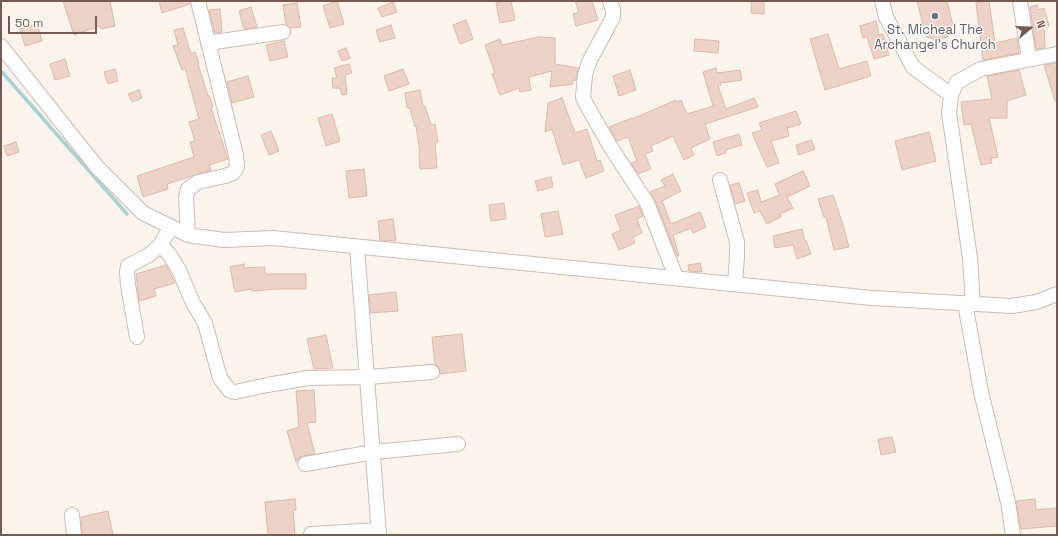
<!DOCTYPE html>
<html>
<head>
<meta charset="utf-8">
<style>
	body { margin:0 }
	#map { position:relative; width:1058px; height:536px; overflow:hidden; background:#fbf4ec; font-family:"Space Grotesk",sans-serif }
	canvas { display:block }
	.frame { position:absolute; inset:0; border:2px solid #745a51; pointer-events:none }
	.north { position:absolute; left:1010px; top:8px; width:40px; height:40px; -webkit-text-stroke:3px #fdf8f3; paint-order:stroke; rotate:71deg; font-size:11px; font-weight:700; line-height:16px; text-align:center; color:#745a51 }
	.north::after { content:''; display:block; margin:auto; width:14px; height:18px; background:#745a51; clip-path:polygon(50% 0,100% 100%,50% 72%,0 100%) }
	.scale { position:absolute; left:8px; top:16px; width:89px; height:18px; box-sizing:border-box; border:2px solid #745a51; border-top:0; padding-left:5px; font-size:12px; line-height:14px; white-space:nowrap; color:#745a51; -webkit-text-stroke:3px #fdf8f3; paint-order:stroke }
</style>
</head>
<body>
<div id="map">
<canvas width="1058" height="536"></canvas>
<div class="frame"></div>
<div class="north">N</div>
<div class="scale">50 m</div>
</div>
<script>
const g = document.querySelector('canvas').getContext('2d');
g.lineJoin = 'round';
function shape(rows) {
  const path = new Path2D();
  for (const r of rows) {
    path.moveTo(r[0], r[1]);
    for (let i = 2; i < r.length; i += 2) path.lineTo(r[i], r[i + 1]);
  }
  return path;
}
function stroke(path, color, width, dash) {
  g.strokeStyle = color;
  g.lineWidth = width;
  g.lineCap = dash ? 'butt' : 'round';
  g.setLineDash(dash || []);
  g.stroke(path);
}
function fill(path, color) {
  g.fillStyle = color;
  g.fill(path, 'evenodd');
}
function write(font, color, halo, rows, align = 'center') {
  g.font = font + ' "Space Grotesk",sans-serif';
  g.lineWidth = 3;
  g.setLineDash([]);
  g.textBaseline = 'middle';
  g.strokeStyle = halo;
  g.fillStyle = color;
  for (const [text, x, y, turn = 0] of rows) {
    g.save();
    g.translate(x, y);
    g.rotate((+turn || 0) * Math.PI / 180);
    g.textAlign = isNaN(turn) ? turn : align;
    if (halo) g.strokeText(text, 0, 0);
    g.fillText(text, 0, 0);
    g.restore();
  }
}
const stream = shape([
	[1,71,127,214]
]);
const building = shape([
	[63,1,110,1,115,26,101,29,100,26,74,35,63,1],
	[159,1,190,1,190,4,162,13,159,1],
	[337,1,344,24,330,28,323,6,337,1],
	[505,1,511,1,515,20,500,23,496,3,505,1],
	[575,1,592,1,598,20,576,26,573,14,579,12,575,1],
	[751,1,764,1,764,14,751,13,751,1],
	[917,1,947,1,954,30,946,38,937,40,926,37,917,1],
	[984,1,989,1,995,43,1017,38,1019,53,983,60,976,3,984,1],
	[393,2,397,12,382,17,378,8,393,2],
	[297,3,301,27,290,28,286,24,283,5,297,3],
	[1037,5,1038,10,1044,8,1049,26,1044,28,1045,48,1036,49,1030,7,1037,5],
	[251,7,257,27,244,29,239,11,251,7],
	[220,9,222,32,215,33,209,10,220,9],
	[466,20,473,39,460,44,453,25,466,20],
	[876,21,879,35,883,34,889,55,874,59,867,37,863,38,860,26,876,21],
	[37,23,42,41,25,46,20,29,37,23],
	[391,25,395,38,380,42,376,30,391,25],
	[183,28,191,54,195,52,199,63,198,64,208,96,209,95,213,107,211,108,228,159,209,165,211,170,167,184,168,189,143,197,137,176,194,157,190,142,195,141,189,122,199,119,185,68,182,70,173,46,178,45,174,30,183,28],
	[828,34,839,69,867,61,871,76,825,90,810,39,828,34],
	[539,37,555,38,555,64,578,68,576,80,572,81,573,84,550,87,552,71,529,77,531,90,520,92,519,88,500,95,492,74,495,73,485,45,500,39,502,45,539,37],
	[695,39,719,41,718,53,694,51,695,39],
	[284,41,288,57,270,61,266,45,284,41],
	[346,48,350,58,342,61,338,51,346,48],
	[65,59,70,76,55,80,50,64,65,59],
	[1057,63,1057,101,1055,101,1044,65,1057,63],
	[349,64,352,73,345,75,347,94,342,95,340,88,333,88,332,78,337,78,334,68,349,64],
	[716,68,717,73,740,70,742,80,720,83,721,85,718,86,726,109,754,98,758,107,705,124,710,139,691,148,694,155,684,160,673,136,651,146,653,151,645,154,651,169,638,174,631,163,637,161,628,137,617,141,609,127,632,118,632,119,676,100,677,102,681,100,687,114,713,106,703,72,716,68],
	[115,69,118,81,108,84,104,72,115,69],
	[403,69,409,84,389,91,384,76,403,69],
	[630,70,636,90,619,96,613,76,630,70],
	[1019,70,1026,95,1007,101,1007,118,989,118,998,157,991,158,992,163,981,165,971,124,964,125,961,102,992,99,987,76,1019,70],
	[248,76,254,97,232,103,227,82,248,76],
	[139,90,142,98,132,102,128,94,139,90],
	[420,90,423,106,425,106,431,125,435,124,438,142,435,143,437,168,420,169,419,152,420,152,416,126,415,127,410,108,407,108,405,93,420,90],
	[562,98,575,133,587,129,597,161,600,160,604,171,586,178,579,160,563,165,552,129,545,132,548,103,562,98],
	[796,111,801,124,787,128,789,136,771,141,779,163,767,167,752,133,762,130,759,123,796,111],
	[332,114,340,141,326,146,318,118,332,114],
	[271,131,279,151,269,155,261,135,271,131],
	[929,132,936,161,902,170,895,141,929,132],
	[739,134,742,145,725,150,726,153,717,156,713,142,739,134],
	[811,140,815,149,799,155,796,145,811,140],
	[16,142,19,152,7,156,4,146,16,142],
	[364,169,367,196,349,198,346,171,364,169],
	[803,171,810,186,787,197,793,208,780,214,781,217,767,224,760,211,754,213,747,193,758,190,761,202,780,195,775,184,803,171],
	[673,174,681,191,662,201,671,224,700,212,706,227,693,233,691,228,673,235,679,256,677,256,655,200,650,192,665,186,661,180,673,174],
	[551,177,553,187,538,191,535,181,551,177],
	[739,183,745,201,735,204,730,185,739,183],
	[833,195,843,225,849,247,834,250,826,217,824,217,818,199,833,195],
	[504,203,506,219,491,221,489,205,504,203],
	[639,206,643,216,637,219,642,233,633,237,635,243,619,250,612,234,621,230,615,215,639,206],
	[558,211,563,234,545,237,541,214,558,211],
	[393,219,396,241,380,240,378,221,393,219],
	[802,229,805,241,806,241,811,254,797,259,793,245,775,248,773,236,802,229],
	[700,263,702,272,689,271,688,265,700,263],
	[244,264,244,268,265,267,265,274,306,274,306,289,276,289,252,291,251,289,235,292,230,267,244,264],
	[166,265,175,283,154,289,156,296,139,301,136,274,166,265],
	[396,292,398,311,371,313,369,295,396,292],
	[462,334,466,371,440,374,439,368,435,364,432,337,462,334],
	[326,335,333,368,314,369,307,339,326,335],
	[314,390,316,422,307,423,315,454,303,456,299,458,296,462,287,431,299,427,296,391,314,390],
	[892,437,896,452,881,455,878,439,892,437],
	[295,499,296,510,293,510,295,535,268,535,265,502,295,499],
	[1035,499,1036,510,1057,508,1057,526,1021,529,1016,501,1035,499],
	[108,511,113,535,82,535,81,517,108,511]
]);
const minor = shape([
	[610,1,613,10,613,17,589,62,585,75,583,97,585,102,610,146,647,203,676,277],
	[882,1,886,17,913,67,951,95],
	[1020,1,1029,59],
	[208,43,283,32],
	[1,46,97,167,143,213,188,235,224,240,273,238,872,298,1012,306,1036,302,1057,294],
	[720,180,737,242,737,257,735,283],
	[188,235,186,197,188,189,198,182,225,176,233,173,237,167,236,155,198,1],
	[160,245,169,254,179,270,193,303,205,323,220,378,230,391,235,392,267,385,308,378,368,377,432,372],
	[357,247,379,535],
	[965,303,981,392,1008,502,1013,535],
	[973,304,970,258,949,113,951,95,957,82,981,69,1057,54],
	[137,337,128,285,127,272,128,266,149,255,160,245,171,227],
	[305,464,374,452,458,444],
	[72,515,74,535],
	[311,534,379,530]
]);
const markers = [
	[935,16,4,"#6b7280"]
];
const worshipNames = [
	["St. Micheal The",935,30],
	["Archangel's Church",935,45]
];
stroke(stream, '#aad1d3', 3.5);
fill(building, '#edd2c7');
stroke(building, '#deb8a9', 1);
stroke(minor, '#ccbbb3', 16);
stroke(minor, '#fff', 14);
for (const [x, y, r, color] of markers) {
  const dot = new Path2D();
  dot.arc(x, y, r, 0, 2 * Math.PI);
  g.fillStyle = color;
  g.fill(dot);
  stroke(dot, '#fdf8f3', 1.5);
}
write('13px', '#5b616d', '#fdf8f3', worshipNames);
</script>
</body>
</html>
